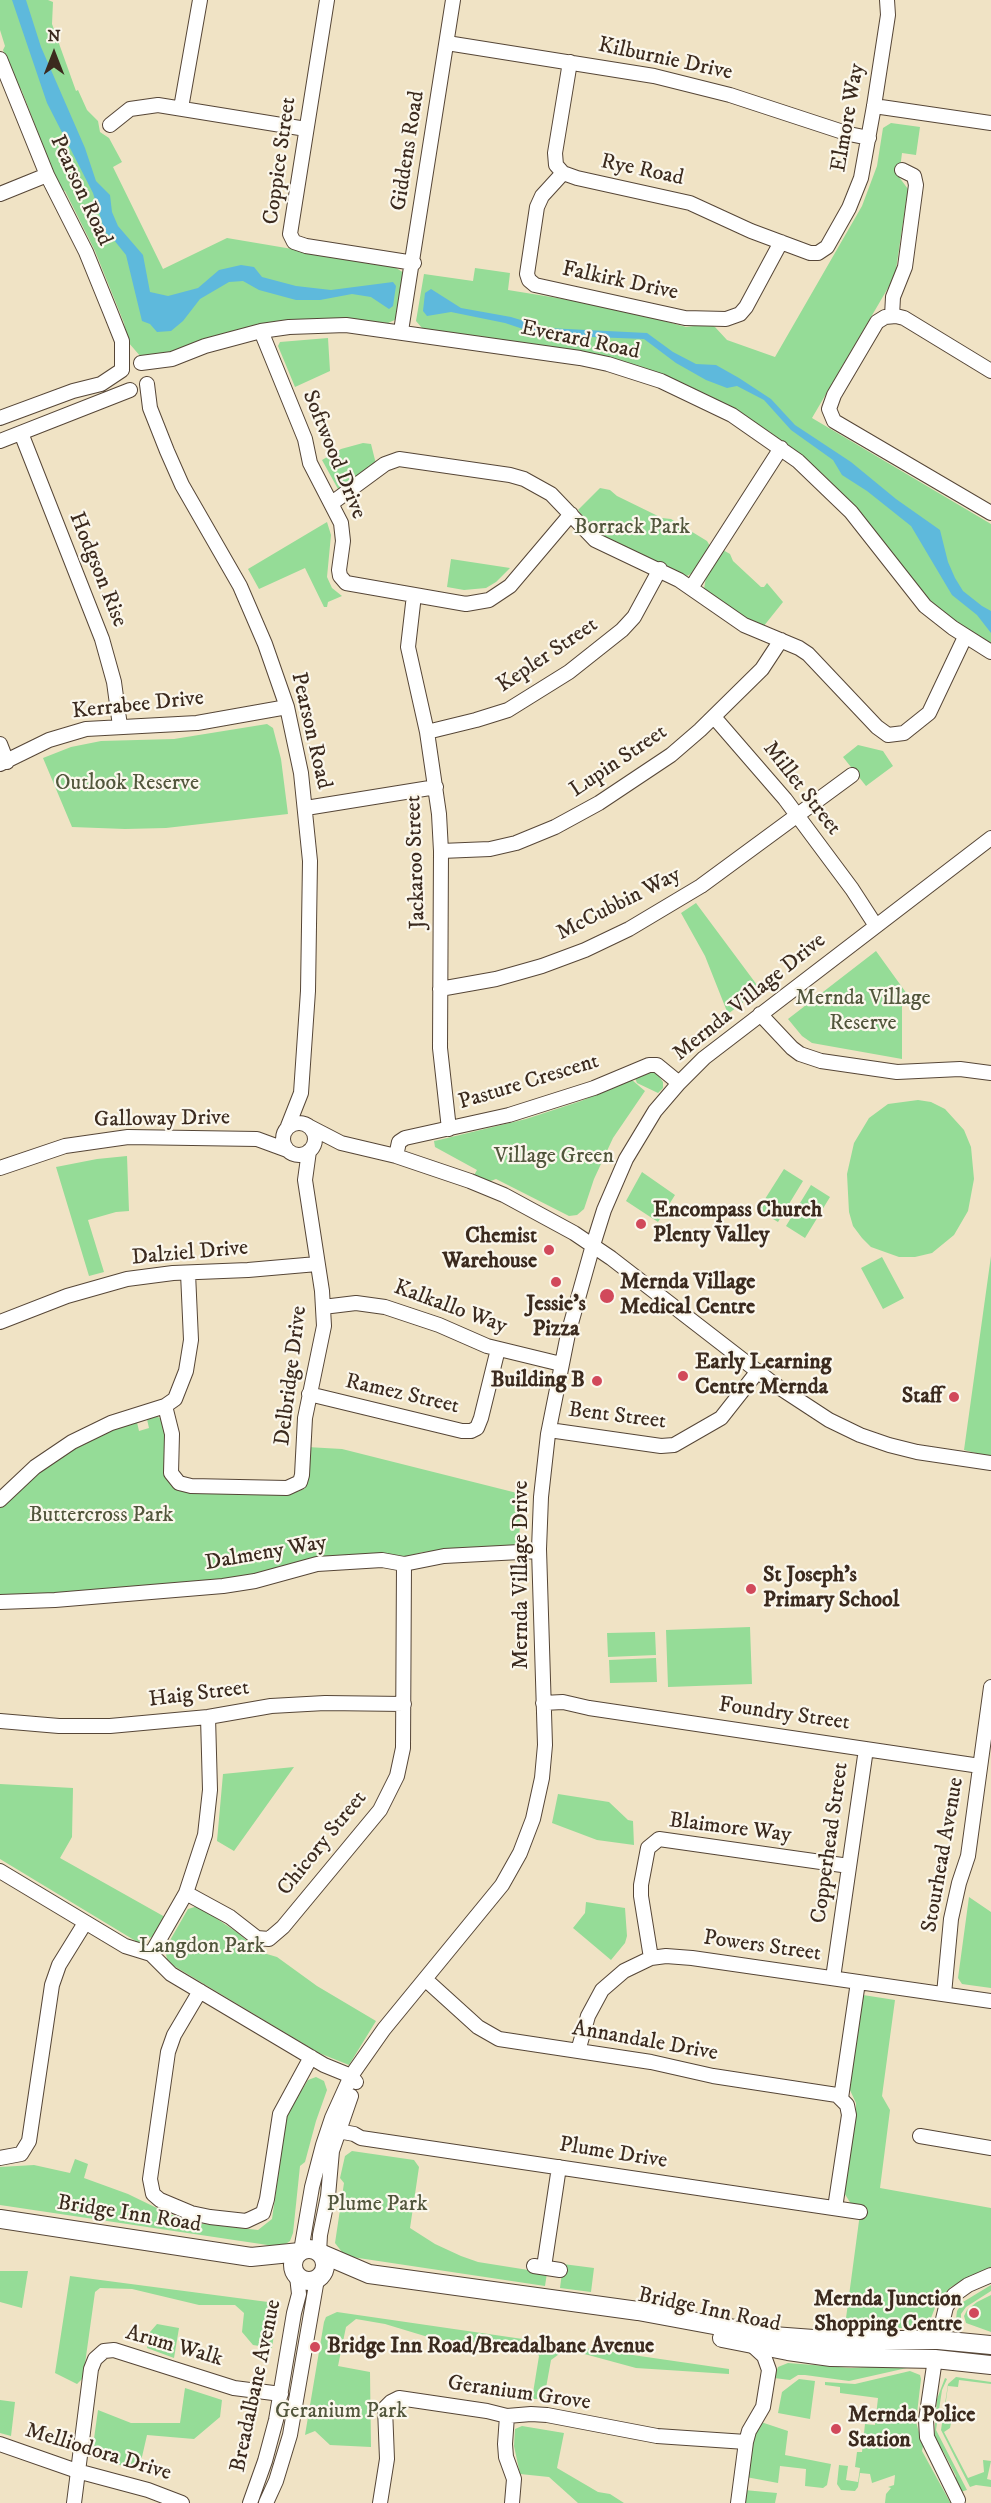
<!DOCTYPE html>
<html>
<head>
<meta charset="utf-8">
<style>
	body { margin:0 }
	#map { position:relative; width:991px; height:2503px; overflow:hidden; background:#f0e3c5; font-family:"IM FELL DW Pica",serif }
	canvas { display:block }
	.north { position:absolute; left:24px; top:24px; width:60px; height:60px; -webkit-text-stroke:4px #fbf7ec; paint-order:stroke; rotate:0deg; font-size:16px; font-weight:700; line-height:24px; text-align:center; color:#3b2a1e }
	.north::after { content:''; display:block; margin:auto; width:21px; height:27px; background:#3b2a1e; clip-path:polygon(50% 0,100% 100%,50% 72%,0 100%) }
</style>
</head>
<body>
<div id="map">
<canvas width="991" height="2503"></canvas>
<div class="north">N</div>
</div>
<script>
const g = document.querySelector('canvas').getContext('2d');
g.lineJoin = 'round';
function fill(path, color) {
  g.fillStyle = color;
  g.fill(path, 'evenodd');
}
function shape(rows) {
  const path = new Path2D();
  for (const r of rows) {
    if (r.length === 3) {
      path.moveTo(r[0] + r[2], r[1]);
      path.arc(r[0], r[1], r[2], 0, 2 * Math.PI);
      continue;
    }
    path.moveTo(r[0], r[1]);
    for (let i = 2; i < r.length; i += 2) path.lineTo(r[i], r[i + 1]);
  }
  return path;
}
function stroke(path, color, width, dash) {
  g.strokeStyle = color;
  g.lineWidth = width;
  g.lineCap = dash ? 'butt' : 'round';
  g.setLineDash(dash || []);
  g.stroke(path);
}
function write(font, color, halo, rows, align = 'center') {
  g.font = font + ' "IM FELL DW Pica",serif';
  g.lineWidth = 4.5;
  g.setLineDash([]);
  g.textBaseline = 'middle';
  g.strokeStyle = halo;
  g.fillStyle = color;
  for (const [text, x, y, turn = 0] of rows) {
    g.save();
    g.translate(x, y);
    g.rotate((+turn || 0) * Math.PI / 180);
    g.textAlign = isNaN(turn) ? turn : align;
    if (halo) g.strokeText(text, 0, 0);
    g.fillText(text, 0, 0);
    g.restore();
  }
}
const green = shape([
	[0,0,48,0,53,2,52,24,76,91,78,90,87,110,98,121,100,132,109,138,122,162,113,167,163,269,227,238,393,266,404,273,397,319,388,323,358,320,166,355,141,357,128,342,124,323,95,251,65,191,60,189,21,89,17,86,3,50,5,46,0,30],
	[891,123,920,127,916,155,902,153,899,177,908,189,895,276,812,418,991,524,991,644,941,611,919,589,861,514,825,476,770,432,730,407,673,379,610,358,578,351,422,328,416,321,424,274,473,281,475,268,510,273,508,290,613,307,686,327,710,324,715,327,727,340,775,357,862,206,877,166,883,128],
	[328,338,330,371,295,387,278,346,280,342],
	[363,443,371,444,376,464,344,487,338,489,322,460,341,449],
	[600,488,610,490,617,496,662,518,671,519,707,541,710,546,694,572,687,576,595,534,578,510],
	[327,522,331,535,327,577,332,588,342,596,328,602,327,607,324,607,305,568,259,589,248,569],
	[723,550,730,554,733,561,761,587,764,587,767,583,783,602,763,627,750,622,704,589,706,577],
	[451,559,510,568,496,582,486,588,464,590,447,587],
	[267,724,273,728,281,759,288,814,166,828,125,829,72,827,43,758,71,747,101,741,174,739],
	[858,745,883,751,893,766,866,786,843,757],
	[696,903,760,989,728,1014,705,956,681,913],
	[876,951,907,994,902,1005,902,1059,812,1043,802,1036,788,1019],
	[655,1071,663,1082,663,1088,658,1093,637,1083,635,1078,646,1072],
	[632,1080,645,1091,613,1138,594,1179,584,1209,577,1215,569,1216,496,1179,488,1182,473,1177,477,1170,435,1147,434,1141,439,1140,526,1119,581,1101],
	[918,1100,931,1102,945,1109,964,1130,971,1147,974,1179,968,1211,954,1235,932,1253,915,1257,899,1257,871,1247,862,1238,853,1226,849,1212,847,1174,854,1143,869,1118,888,1104],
	[127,1156,129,1211,116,1212,88,1220,104,1272,89,1276,56,1167,97,1159],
	[784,1169,803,1181,778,1222,758,1210],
	[642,1172,675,1195,658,1222,626,1201],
	[811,1185,830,1197,805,1238,786,1226],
	[991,1256,991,1457,964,1450],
	[882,1257,904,1298,883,1309,861,1268],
	[153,1414,163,1420,167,1433,166,1470,169,1482,175,1489,296,1492,304,1489,308,1483,307,1447,342,1449,521,1494,519,1546,423,1552,404,1557,264,1572,240,1577,25,1596,0,1596,0,1508,6,1500,21,1484,82,1441,136,1418,139,1431,149,1428,146,1415],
	[750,1627,752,1684,668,1687,666,1630],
	[655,1632,656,1655,608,1657,607,1633],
	[656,1658,657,1682,610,1683,609,1660],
	[294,1767,234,1851,217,1841,223,1774],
	[0,1784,73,1788,72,1837,60,1858,165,1917,154,1936,139,1943,0,1859],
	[558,1794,609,1802,628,1820,633,1821,634,1845,597,1840,552,1823],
	[969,1897,991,1912,991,1988,962,1984,958,1978],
	[586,1902,625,1908,627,1936,625,1943,611,1960,573,1928,585,1913],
	[198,1906,238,1933,260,1952,277,1957,317,1986,376,2021,349,2065,319,2053,174,1966,167,1959,165,1949,188,1909],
	[863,1995,895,2000,882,2096,890,2110,880,2188,991,2208,991,2267,951,2287,938,2300,931,2318,923,2326,844,2333,861,2206,851,2204,843,2191,856,2109,856,2103,848,2086],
	[316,2077,324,2081,327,2090,316,2121,305,2162,300,2166,293,2233,290,2241,281,2247,0,2205,0,2167,34,2165,70,2173,75,2159,88,2164,84,2178,128,2194,167,2213,196,2223,258,2230,272,2219,287,2114,308,2080],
	[352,2151,414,2160,419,2167,410,2228,435,2244,461,2256,478,2262,547,2273,545,2286,345,2256,335,2243,344,2183,340,2178,345,2156],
	[563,2264,594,2268,591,2292,560,2288],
	[0,2271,28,2271,22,2308,0,2302],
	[70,2276,268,2302,277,2313,272,2348,253,2345,242,2332,244,2313,235,2305,199,2305,132,2289,100,2288,95,2292,83,2378,77,2384,55,2373],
	[991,2285,991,2291,966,2307,961,2314,961,2321,956,2319,957,2311,963,2302],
	[991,2295,991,2332,966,2323,964,2316,967,2310,977,2302],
	[337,2312,729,2369,729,2374,636,2368,566,2349,551,2360,544,2399,532,2399,539,2356,533,2345,449,2341,428,2337,385,2324,356,2319,346,2327,338,2366,370,2372,371,2447,330,2445,315,2431,305,2435,324,2322,326,2317],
	[157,2324,179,2328,174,2358,147,2348,150,2332],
	[788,2363,851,2368,907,2365,907,2368,849,2381,805,2375,798,2375,790,2380,774,2378,778,2367],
	[910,2371,920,2375,921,2379,916,2422,923,2446,922,2451,950,2502,956,2503,885,2503,886,2494,891,2488,888,2487,894,2485,895,2475,872,2483,870,2474,860,2473,858,2487,855,2491,841,2490,837,2484,839,2465,848,2466,846,2480,858,2482,860,2468,855,2467,857,2452,862,2452,865,2424,875,2425,878,2398,840,2393,840,2387,825,2385,825,2382,855,2384],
	[956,2377,991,2382,991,2384,959,2380,958,2387,948,2386,943,2422,951,2423,950,2428,944,2432,968,2478,984,2472,983,2460,991,2461,987,2479,991,2480,991,2487,976,2485,970,2487,941,2430,948,2384],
	[945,2378,947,2379,942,2390,936,2430,967,2490,960,2492,955,2481,956,2476,943,2451,937,2448,934,2438,937,2399],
	[799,2379,815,2381,810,2419,778,2413,782,2392],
	[185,2388,222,2400,220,2417,194,2439,147,2435,139,2470,96,2459,92,2453,98,2410,131,2423,180,2423],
	[0,2400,15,2402,11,2436,0,2433],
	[761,2422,788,2431,785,2455,831,2464,827,2485,823,2488,805,2486,806,2469,780,2466,778,2483,746,2477,753,2437],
	[522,2426,564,2433,557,2468,598,2492,610,2494,624,2503,578,2503,549,2477,520,2474,514,2446,515,2429],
	[744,2490,777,2493,775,2503,744,2503]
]);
const water = shape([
	[12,0,26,0,41,47,85,148,96,181,110,195,112,212,118,226,143,255,150,292,168,296,198,288,219,270,241,265,254,267,262,277,296,286,331,290,393,282,396,286,393,306,389,309,371,297,352,294,320,300,296,300,259,290,243,281,229,282,200,299,183,321,171,331,157,332,150,324,142,321,126,255,114,240,105,232,93,193,47,103],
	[431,289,461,308,511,317,547,328,647,333,673,352,696,364,716,365,739,378,771,399,795,425,851,462,896,499,940,530,948,562,955,578,963,591,982,606,991,611,991,633,977,615,952,595,911,526,867,491,842,475,833,460,791,430,764,400,737,386,727,388,706,380,676,363,644,339,541,335,505,323,451,312,427,316,423,311,425,293]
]);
const minor = shape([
	[327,0,290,234,294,242,306,246,414,263],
	[447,43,654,76,730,95,849,134,869,138],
	[0,59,47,175,86,252,110,311,122,341,122,369],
	[570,62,555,153,556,165,563,173,577,178,690,203,751,231,810,253,818,253,827,247,849,208,861,178,874,106,888,15,887,0],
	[874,106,991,123],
	[181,108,200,0],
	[110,125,130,109,158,105,306,129],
	[563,173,542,196,537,207,527,274,529,280,535,285,685,318,726,319,740,314,746,307,781,242],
	[0,194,47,175],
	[892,316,893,297,905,267,916,185,914,176,902,170],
	[261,331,305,439,310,463,341,523,343,541,339,570,340,576,346,583,466,604,489,600,510,586,571,514],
	[401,331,453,0],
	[141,363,172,359,205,346,261,331,289,327,346,325,580,358,608,364,661,381,732,415,798,461,851,512,925,606,953,628,991,652],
	[991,371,904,318,896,316,885,317,877,322,834,395,829,409,834,421,991,513],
	[147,384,150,408,167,451,182,485,240,586,265,644,287,707,301,773,310,861,308,991,301,1093,288,1126],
	[0,418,73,391,101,384,122,370],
	[21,433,102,639,114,682,120,726],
	[0,441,130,390],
	[332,503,385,464,399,459,510,475,524,479,551,494,595,540,679,580,744,625,799,648,808,654,877,727,888,735,904,733,929,713,965,637],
	[691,588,781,448],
	[414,595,408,647,427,732,439,814,441,851,440,1048,449,1129],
	[714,717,785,799,852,889,876,926],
	[427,732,476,720,508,710,569,672,622,630,634,617,660,569],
	[0,744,7,762],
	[0,764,49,740,86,729,197,723,287,707],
	[306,808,436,787],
	[441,851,490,849,516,843,555,827,599,803,671,755,700,730,762,669,781,640],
	[440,989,496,979,542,966,585,950,629,929,701,886,852,775],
	[760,1014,792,1048,800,1054,821,1061,897,1072,960,1069,991,1073],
	[299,1139,16],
	[310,1127,341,1143,396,1156,470,1181,504,1195,574,1233,611,1258,774,1384,829,1420,860,1435,889,1445,917,1452,991,1463],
	[396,1156,399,1142,405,1138,509,1115,594,1088,649,1065,657,1065,679,1083],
	[0,1168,65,1146,128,1137,257,1139,287,1150],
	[323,1307,356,1303,385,1307,439,1325,487,1346,561,1364],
	[0,1322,67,1296,127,1279,173,1273,248,1270,317,1264],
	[309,1394,462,1431,471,1431,477,1428,481,1418,498,1349],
	[165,1406,172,1434,171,1473,179,1483,191,1486,287,1488,300,1482,302,1475,305,1418,324,1326,322,1291,305,1180,309,1151],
	[549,1430,661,1446,674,1445,721,1418,758,1371],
	[0,1500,35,1467,72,1442,111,1423,165,1406,175,1399,186,1371,191,1340,188,1273],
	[0,1602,55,1600,223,1586,255,1581,317,1564,382,1560,404,1564,444,1556,539,1551],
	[543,1703,563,1702,589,1708,980,1766],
	[0,1721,59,1726,110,1726,208,1717,271,1706,325,1703,404,1704],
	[0,1871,125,1946,151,1954,171,1974,324,2065,351,2076,356,2082],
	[186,1893,230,1917,257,1938,269,1939,283,1927,380,1810,397,1776,403,1748,404,1564],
	[151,1954,186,1893,205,1835,210,1790,208,1717],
	[651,1958,641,1896,641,1885,648,1848,659,1839,849,1866],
	[833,1978,866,1749],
	[425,1979,478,2027,499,2039,651,2062,713,2076,837,2095,847,2105,849,2115,835,2208],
	[200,1991,174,2035,168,2052,150,2179,153,2194,160,2200,191,2213,210,2217,246,2221,263,2213,267,2199,280,2114,311,2057],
	[944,1994,951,1919,959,1883,968,1856,991,1687],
	[578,2051,588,2016,602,1990,624,1971,651,1958,666,1956,692,1958,991,2001],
	[841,2098,858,1982],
	[327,2133,338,2131,354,2134,361,2138,860,2212],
	[920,2136,991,2148],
	[0,2158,21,2154,29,2141,52,1985,59,1965,85,1923],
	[301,2251,312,2187,323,2145,332,2118,351,2076,384,2029,502,1885,520,1853,533,1819,542,1778,545,1745,539,1549,541,1497,548,1434,568,1334,593,1245,604,1210,626,1159,655,1111,679,1083,704,1058,991,838],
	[319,2252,320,2235,328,2196,332,2151,351,2096],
	[534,2266,560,2270],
	[544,2267,559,2167],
	[938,2340,946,2307,954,2295,968,2285,991,2275],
	[935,2359,926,2420,927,2437,958,2500],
	[507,2416,505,2444,506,2457,514,2479,512,2503],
	[0,2444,77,2471,148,2490,182,2503],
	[74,2503,91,2369,95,2359,104,2351,114,2350,234,2388,281,2394],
	[250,2503,265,2461,276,2420,294,2313,299,2294,297,2276],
	[266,2503,276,2481,290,2435,317,2279],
	[380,2503,387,2459,385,2408,391,2402,399,2398,487,2411,507,2416,531,2414,547,2415,657,2436,746,2442],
	[738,2503,746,2442,749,2431,763,2407,769,2370,764,2356,752,2345]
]);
const major = shape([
	[0,2219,251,2257,300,2252],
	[309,2265,16],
	[320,2253,369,2274,638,2311,773,2336,827,2340,938,2340,991,2345],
	[722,2338,788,2351,831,2357,935,2359,991,2365]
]);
const markers = [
	[641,1224,6,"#d1495b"],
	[549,1250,6,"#d1495b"],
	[556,1282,6,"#d1495b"],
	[607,1296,8,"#d1495b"],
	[683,1376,6,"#d1495b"],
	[597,1381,6,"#d1495b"],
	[954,1397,6,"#d1495b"],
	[751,1589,6,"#d1495b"],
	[974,2313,6,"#d1495b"],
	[315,2347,6,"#d1495b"],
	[836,2429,6,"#d1495b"]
];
const streetNames = [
	["Kilburnie Drive",665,60,12],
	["Elmore Way",849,118,-80],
	["Giddens Road",409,151,-81],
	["Coppice Street",281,161,-82],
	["Rye Road",642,171,12],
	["Pearson Road",80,191,65],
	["Falkirk Drive",620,282,12],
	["Everard Road",580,341,12],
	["Softwood Drive",333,455,68],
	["Hodgson Rise",97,570,68],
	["Kepler Street",548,656,-34],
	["Kerrabee Drive",138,706,-6],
	["Pearson Road",310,731,77],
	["Lupin Street",619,762,-34],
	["Millet Street",801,789,52],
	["Jackaroo Street",417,862,-92],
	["McCubbin Way",619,905,-27],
	["Mernda Village Drive",750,998,-39],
	["Pasture Crescent",529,1083,-17],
	["Galloway Drive",162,1120,-1],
	["Dalziel Drive",190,1254,-5],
	["Kalkallo Way",450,1308,20],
	["Delbridge Drive",292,1376,-83],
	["Ramez Street",402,1395,13],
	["Bent Street",617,1417,7],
	["Dalmeny Way",266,1554,-10],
	["Mernda Village Drive",522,1575,-90],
	["Haig Street",199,1695,-7],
	["Foundry Street",784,1715,8],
	["Blaimore Way",730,1829,7],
	["Copperhead Street",831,1843,-82],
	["Chicory Street",323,1844,-51],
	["Stourhead Avenue",944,1855,-80],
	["Powers Street",762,1947,8],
	["Annandale Drive",645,2042,10],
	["Plume Drive",613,2154,9],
	["Bridge Inn Road",129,2215,9],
	["Bridge Inn Road",709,2311,12],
	["Arum Walk",174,2347,16],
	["Breadalbane Avenue",257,2386,-78],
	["Geranium Grove",519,2394,8],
	["Melliodora Drive",98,2453,17]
];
const parkNames = [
	["Borrack Park",632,528],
	["Outlook Reserve",127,784],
	["Mernda Village",863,999],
	["Reserve",863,1024],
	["Village Green",554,1157],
	["Buttercross Park",101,1516],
	["Langdon Park",202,1947],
	["Plume Park",377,2205],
	["Geranium Park",341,2412]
];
const poiNames = [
	["Encompass Church",653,1211],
	["Plenty Valley",653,1236],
	["Chemist",537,1237,"right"],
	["Warehouse",537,1262,"right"],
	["Mernda Village",620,1283],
	["Medical Centre",620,1308],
	["Jessie’s",556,1305,"center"],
	["Pizza",556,1330,"center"],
	["Early Learning",695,1363],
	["Centre Mernda",695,1388],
	["Building B",585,1381,"right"],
	["Staff",942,1397,"right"],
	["St Joseph's",763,1576],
	["Primary School",763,1601],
	["Mernda Junction",962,2300,"right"],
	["Shopping Centre",962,2325,"right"],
	["Bridge Inn Road/Breadalbane Avenue",327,2347],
	["Mernda Police",848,2416],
	["Station",848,2441]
];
fill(green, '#95dc97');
fill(water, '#5eb9dc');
stroke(minor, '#564637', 16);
stroke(major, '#564637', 20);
stroke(minor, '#fff', 14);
stroke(major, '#fff', 18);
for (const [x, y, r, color] of markers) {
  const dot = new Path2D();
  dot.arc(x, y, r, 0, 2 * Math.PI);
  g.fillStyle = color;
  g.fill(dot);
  stroke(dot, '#fbf7ec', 2);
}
write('22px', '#3b2a1e', '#fbf7ec', streetNames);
write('22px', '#52563c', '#fbf7ec', parkNames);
write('bold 22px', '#3b2a1e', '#fbf7ec', poiNames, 'left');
</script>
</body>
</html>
